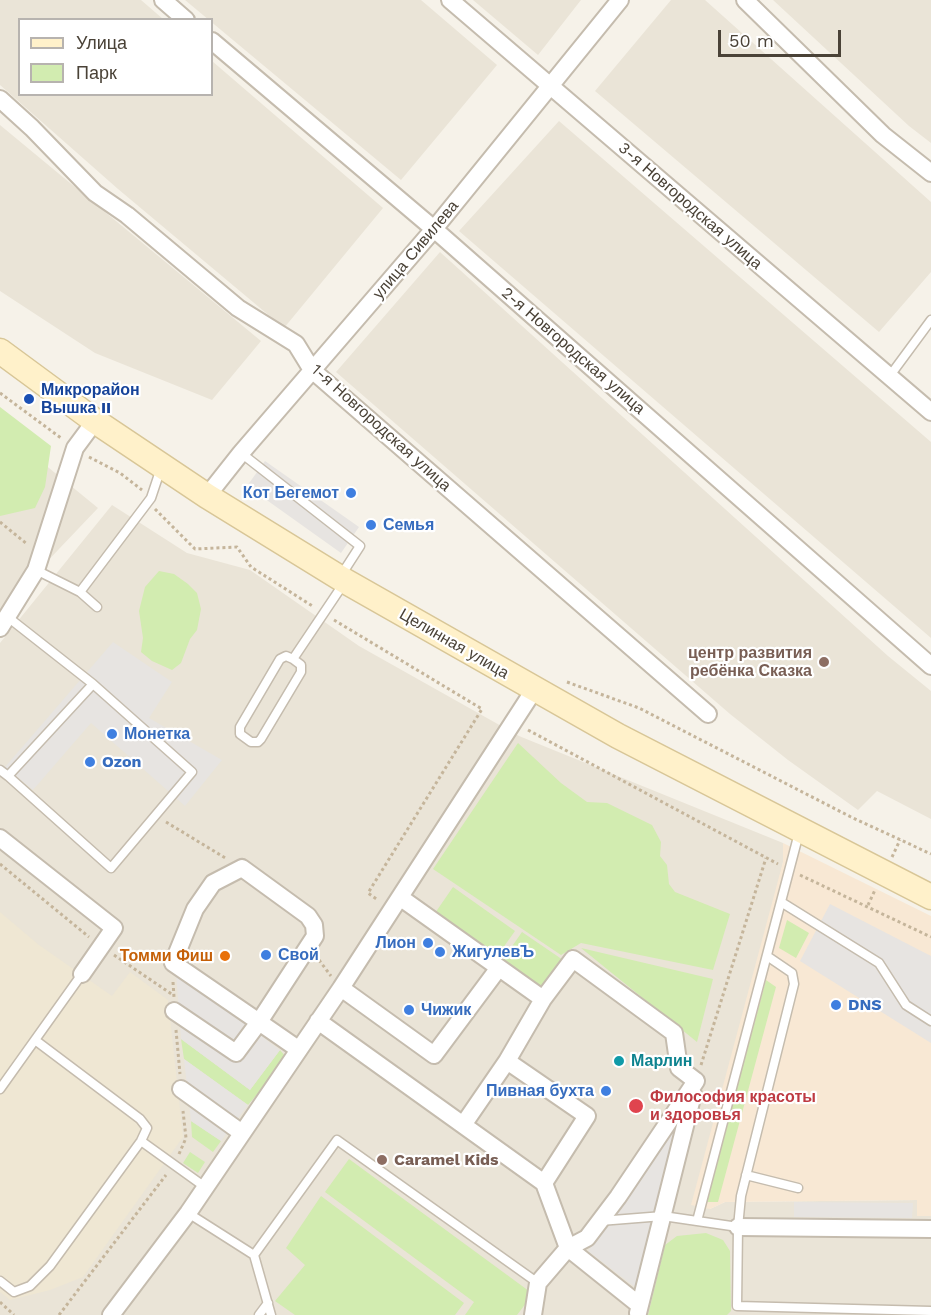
<!DOCTYPE html>
<html>
<head>
<meta charset="utf-8">
<style>
	body { margin:0 }
	#map { position:relative; width:931px; height:1315px; overflow:hidden; background:#f6f2e9; font-family:"Work Sans",sans-serif }
	canvas { display:block }
	.legend { position:absolute; left:18px; top:18px; width:195px; height:78px; box-sizing:border-box; background:#fff; border:2px solid #b7b3af; margin:0; padding:8px 10px; list-style:none; font-size:18px; color:#4a4237 }
	.legend li { display:flex; align-items:center; gap:12px; height:30px }
	.legend b { width:30px; border:2px solid #b7b3af }
	.scale { position:absolute; left:718px; top:30px; width:123px; height:27px; box-sizing:border-box; border:3px solid #4a4237; border-top:0; padding-left:8px; font-size:18px; line-height:21px; white-space:nowrap; color:#4a4237; -webkit-text-stroke:4px #fff; paint-order:stroke }
</style>
</head>
<body>
<div id="map">
<canvas width="931" height="1315"></canvas>
<ul class="legend">
<li><b style="height:8px;background:#fff1ca"></b>Улица</li>
<li><b style="height:16px;background:#d2ecb0"></b>Парк</li>
</ul>
<div class="scale">50 m</div>
</div>
<script>
const g = document.querySelector('canvas').getContext('2d');
g.lineJoin = 'round';
function fill(path, color) {
  g.fillStyle = color;
  g.fill(path, 'evenodd');
}
function shape(rows) {
  const path = new Path2D();
  for (const r of rows) {
    path.moveTo(r[0], r[1]);
    for (let i = 2; i < r.length; i += 2) path.lineTo(r[i], r[i + 1]);
  }
  return path;
}
function stroke(path, color, width, dash) {
  g.strokeStyle = color;
  g.lineWidth = width;
  g.lineCap = dash ? 'butt' : 'round';
  g.setLineDash(dash || []);
  g.stroke(path);
}
function write(font, color, halo, rows, align = 'center') {
  g.font = font + ' "Work Sans",sans-serif';
  g.lineWidth = 4.5;
  g.setLineDash([]);
  g.textBaseline = 'middle';
  g.strokeStyle = halo;
  g.fillStyle = color;
  for (const [text, x, y, turn = 0] of rows) {
    g.save();
    g.translate(x, y);
    g.rotate((+turn || 0) * Math.PI / 180);
    g.textAlign = isNaN(turn) ? turn : align;
    if (halo) g.strokeText(text, 0, 0);
    g.fillText(text, 0, 0);
    g.restore();
  }
}
const residential = shape([
	[0,0,141,0,163,19,20,20,20,94,212,94,212,61,383,208,284,328,118,189,0,85],
	[185,0,421,0,497,65,401,180],
	[473,0,581,0,538,55],
	[671,0,705,0,931,202,931,272,879,332,595,91],
	[773,0,931,0,931,143,909,126],
	[559,121,931,442,931,638,459,231],
	[0,125,261,341,212,400,95,353,0,291],
	[440,252,888,656,931,691,931,819,877,791,858,810,788,760,730,714,336,372],
	[0,428,98,508,0,611],
	[112,505,187,553,250,570,359,646,519,736,783,843,783,862,710,1209,725,1202,917,1200,917,1216,931,1216,931,1315,0,1315,0,643]
]);
const commercial = shape([
	[783,843,931,916,931,1216,917,1216,917,1200,725,1202,710,1209,691,1205,783,862]
]);
const education = shape([
	[0,912,39,945,112,996,130,972,168,1000,183,1137,83,1277,50,1290,10,1300,0,1292]
]);
const green = shape([
	[0,407,51,446,45,487,35,508,0,516],
	[159,571,174,574,188,584,197,593,201,609,197,630,190,639,181,663,172,670,152,661,141,652,143,638,139,611,145,587],
	[518,743,561,783,587,802,607,803,652,825,661,842,660,856,667,865,669,884,675,892,730,914,713,970,581,943,561,955,433,869],
	[453,887,515,931,495,959,433,916],
	[787,920,809,933,796,958,779,948],
	[522,932,566,962,543,995,499,965],
	[581,948,713,979,697,1042],
	[766,980,776,987,718,1202,706,1202],
	[181,1039,250,1090,280,1050,285,1056,283,1064,248,1105,184,1059],
	[191,1121,221,1141,213,1152,192,1137],
	[190,1152,205,1162,198,1173,183,1163],
	[349,1159,533,1294,517,1315,465,1315,474,1302,325,1192],
	[321,1196,464,1303,455,1315,295,1315,275,1301,305,1265,286,1248],
	[706,1233,723,1240,730,1251,731,1311,727,1315,648,1315,665,1245,677,1236]
]);
const parking = shape([
	[265,461,359,527,341,553,247,486],
	[113,642,172,682,149,718,222,760,185,806,91,723,33,790,5,767],
	[830,904,931,956,931,1043,800,961],
	[176,973,280,1050,250,1090,181,1039],
	[184,1059,248,1105,221,1141,191,1121],
	[690,1104,663,1216,636,1288,588,1251],
	[794,1202,913,1203,912,1218,794,1217]
]);
const path = shape([
	[0,393,61,438],
	[89,457,120,473,142,490],
	[155,509,195,549,237,547,251,567,314,607],
	[0,522,27,544],
	[334,620,482,709,368,893,378,900],
	[567,682,639,708,851,817,931,854],
	[528,730,778,864],
	[166,822,227,859],
	[892,857,900,840],
	[0,864,89,937],
	[800,875,931,937],
	[868,905,875,890],
	[114,955,173,995],
	[319,960,331,976],
	[173,982,174,997],
	[176,1030,180,1074],
	[701,1065,766,858],
	[179,1154,186,1138,183,1111],
	[0,1302,14,1315],
	[59,1315,166,1175]
]);
const service = shape([
	[889,377,931,320],
	[241,453,360,546,340,577],
	[36,570,80,592,97,607],
	[80,592,151,498,161,468],
	[293,659,286,656,280,659,240,727,240,734,251,742,258,742,261,739,301,672,301,665,293,659,344,583],
	[0,770,8,776,93,684],
	[8,776,111,868,192,772,93,684,9,618],
	[781,902,879,963,906,1005,931,1021],
	[767,956,792,973,794,984,741,1196,738,1227,737,1306,931,1311],
	[0,1089,82,974],
	[141,1141,205,1187],
	[746,1175,798,1188],
	[188,1213,254,1255,271,1315],
	[600,1221,663,1216,738,1227],
	[697,1221,799,833],
	[254,1255,337,1140,538,1283],
	[0,1281,14,1292,30,1286,50,1266,141,1141,147,1128,140,1119,35,1040],
	[259,1315,268,1303]
]);
const minor = shape([
	[163,0,186,20],
	[450,0,931,412],
	[745,0,883,135,931,173],
	[212,41,434,229,931,666],
	[0,99,32,128,95,193,127,215,238,308,296,344,312,370,708,714],
	[207,496,241,453,434,229,620,0],
	[0,628,36,570,75,448,95,421],
	[0,838,114,928,82,974],
	[401,898,543,999],
	[341,988,434,1055,498,969],
	[174,1011,236,1053,259,1022,315,936,314,925,308,916,242,868,213,883,195,909,173,963,259,1022,298,1049],
	[318,1021,544,1183],
	[181,1089,242,1133],
	[463,1125,507,1061],
	[738,1227,931,1229],
	[638,1304,568,1248,544,1183,587,1116,507,1061,543,999,573,959,674,1033,679,1068,696,1081],
	[638,1313,693,1094],
	[111,1315,188,1213,341,988,534,690],
	[533,1315,538,1283,568,1248,587,1238,618,1197,696,1081]
]);
const secondary = shape([
	[0,351,95,421,207,496,345,581,618,736,931,897]
]);
const markers = [
	[29,399,6,"#1a4fb4"],
	[351,493,6,"#3f7fe0"],
	[371,525,6,"#3f7fe0"],
	[824,662,6,"#8d6e63"],
	[112,734,6,"#3f7fe0"],
	[90,762,6,"#3f7fe0"],
	[428,943,6,"#3f7fe0"],
	[440,952,6,"#3f7fe0"],
	[266,955,6,"#3f7fe0"],
	[225,956,6,"#e8710a"],
	[836,1005,6,"#3f7fe0"],
	[409,1010,6,"#3f7fe0"],
	[619,1061,6,"#0f9aa8"],
	[606,1091,6,"#3f7fe0"],
	[636,1106,8,"#e0444e"],
	[382,1160,6,"#8d6e63"]
];
const streetNames = [
	["3-я Новгородская улица",690,206,41],
	["улица Сивилева",416,250,-50],
	["2-я Новгородская улица",573,351,41],
	["1-я Новгородская улица",381,428,42],
	["Целинная улица",454,644,30]
];
const transitNames = [
	["Микрорайон",41,390],
	["Вышка II",41,408]
];
const shopNames = [
	["Кот Бегемот",339,493,"right"],
	["Семья",383,525],
	["Монетка",124,734],
	["Ozon",102,762],
	["Лион",416,943,"right"],
	["ЖигулевЪ",452,952],
	["Свой",278,955],
	["DNS",848,1005],
	["Чижик",421,1010],
	["Пивная бухта",594,1091,"right"]
];
const educationNames = [
	["центр развития",812,653],
	["ребёнка Сказка",812,671],
	["Caramel Kids",394,1160,"left"]
];
const foodNames = [
	["Томми Фиш",213,956]
];
const cultureNames = [
	["Марлин",631,1061]
];
const healthNames = [
	["Философия красоты",650,1097],
	["и здоровья",650,1115]
];
fill(residential, '#eae4d7');
fill(commercial, '#f8e8d4');
fill(education, '#efe7d3');
fill(green, '#d2ecb0');
fill(parking, '#e7e4e1');
stroke(service, '#c5bcae', 11);
stroke(minor, '#c5bcae', 20);
stroke(secondary, '#d8c697', 27);
stroke(path, '#c5b59b', 3, [3, 3]);
stroke(service, '#fff', 8);
stroke(minor, '#fff', 16);
stroke(secondary, '#fff1ca', 24);
for (const [x, y, r, color] of markers) {
  const dot = new Path2D();
  dot.arc(x, y, r, 0, 2 * Math.PI);
  g.fillStyle = color;
  g.fill(dot);
  stroke(dot, '#fff', 2);
}
write('16px', '#4a4237', '#fff', streetNames);
write('bold 16px', '#164399', '#fff', transitNames, 'left');
write('bold 16px', '#366cbe', '#fff', shopNames, 'left');
write('bold 16px', '#785e54', '#fff', educationNames, 'right');
write('bold 16px', '#c56008', '#fff', foodNames, 'right');
write('bold 16px', '#0d838f', '#fff', cultureNames, 'left');
write('bold 16px', '#be3a42', '#fff', healthNames, 'left');
</script>
</body>
</html>
